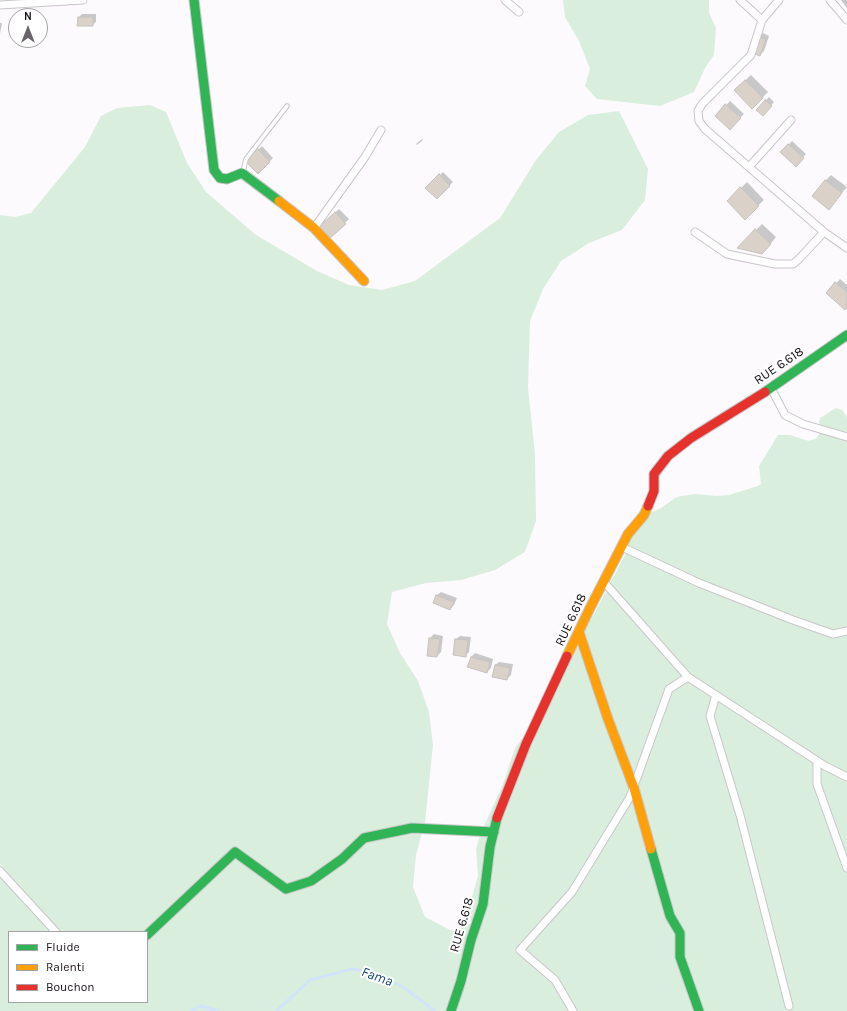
<!DOCTYPE html>
<html>
<head>
<meta charset="utf-8">
<style>
	body { margin:0 }
	#map { position:relative; width:847px; height:1011px; overflow:hidden; background:#fcfafc; font-family:Karla,sans-serif }
	canvas { display:block }
	.legend { position:absolute; left:8px; top:931px; width:140px; height:72px; box-sizing:border-box; background:#fff; border:1px solid #a3a1a3; margin:0; padding:5px 7px; list-style:none; font-size:12px; color:#191319 }
	.legend li { display:flex; align-items:center; gap:8px; height:20px }
	.legend b { width:20px; border:1px solid #a3a1a3 }
	.north { position:absolute; left:8px; top:8px; width:40px; height:40px; box-sizing:border-box; background:#fff; border:1px solid #a3a1a3; border-radius:50%; rotate:0deg; font-size:11px; font-weight:700; line-height:16px; text-align:center; color:#191319 }
	.north::after { content:''; display:block; margin:auto; width:14px; height:18px; background:#686468; clip-path:polygon(50% 0,100% 100%,50% 72%,0 100%) }
</style>
</head>
<body>
<div id="map">
<canvas width="847" height="1011"></canvas>
<ul class="legend">
<li><b style="height:5px;background:#30b455"></b>Fluide</li>
<li><b style="height:5px;background:#ff9f0a"></b>Ralenti</li>
<li><b style="height:5px;background:#e5322d"></b>Bouchon</li>
</ul>
<div class="north">N</div>
</div>
<script>
const g = document.querySelector('canvas').getContext('2d');
g.lineJoin = 'round';
function fill(path, color) {
  g.fillStyle = color;
  g.fill(path, 'evenodd');
}
function shape(rows) {
  const path = new Path2D();
  for (const r of rows) {
    path.moveTo(r[0], r[1]);
    for (let i = 2; i < r.length; i += 2) path.lineTo(r[i], r[i + 1]);
  }
  return path;
}
function stroke(path, color, width, dash) {
  g.strokeStyle = color;
  g.lineWidth = width;
  g.lineCap = dash ? 'butt' : 'round';
  g.setLineDash(dash || []);
  g.stroke(path);
}
function write(font, color, halo, rows, align = 'center') {
  g.font = font + ' Karla,sans-serif';
  g.lineWidth = 4;
  g.setLineDash([]);
  g.textBaseline = 'middle';
  g.strokeStyle = halo;
  g.fillStyle = color;
  for (const [text, x, y, turn = 0] of rows) {
    g.save();
    g.translate(x, y);
    g.rotate((+turn || 0) * Math.PI / 180);
    g.textAlign = isNaN(turn) ? turn : align;
    if (halo) g.strokeText(text, 0, 0);
    g.fillText(text, 0, 0);
    g.restore();
  }
}
const green = shape([
	[563,0,709,0,709,13,716,28,714,55,705,68,694,92,660,106,597,99,585,86,590,69,579,41,565,17],
	[150,105,166,112,187,163,206,192,256,235,317,271,349,285,382,290,415,281,500,218,536,160,559,132,588,115,619,111,648,169,645,200,622,230,589,243,561,261,543,289,530,321,528,388,535,454,536,521,525,552,495,570,461,580,426,583,392,592,387,624,400,653,418,681,429,712,433,745,425,822,416,855,413,887,425,917,452,931,472,923,467,914,478,876,476,849,480,835,503,784,515,748,532,725,588,623,593,616,628,549,629,542,636,526,650,513,661,508,675,498,681,496,695,494,717,496,729,495,758,486,761,484,759,466,778,435,790,435,809,441,817,438,820,431,819,422,820,418,836,408,842,410,847,417,847,1011,0,1011,0,215,15,217,31,213,85,147,101,116,117,108],
	[9,932,147,932,147,1002,9,1002]
]);
const shadow = shape([
	[841,0,847,0,847,8],
	[82,14,96,14,96,22,92,25,79,17],
	[0,23,2,23,0,34],
	[763,33,769,36,764,51,760,55,759,37],
	[751,75,768,92,752,108,735,90],
	[769,97,774,102,763,114,757,110],
	[730,101,744,114,730,128,716,116],
	[422,139,423,140,417,145,416,144],
	[792,141,806,154,796,165,782,152],
	[262,146,273,158,258,173,247,161],
	[443,172,453,182,437,198,427,188],
	[831,175,847,187,829,208,825,181],
	[747,182,764,200,745,218,728,201],
	[339,209,349,219,329,238,319,228],
	[762,224,776,237,768,247,739,247],
	[840,279,847,285,847,306,827,293],
	[441,592,457,598,454,605,450,609,434,603,437,595],
	[434,634,443,636,441,652,437,656,430,638],
	[460,636,471,637,469,652,465,656,456,639],
	[475,653,493,659,491,668,487,672,471,657],
	[499,662,513,664,511,675,507,679,495,665]
]);
const stream = shape([
	[191,1011,200,1006,219,1011],
	[276,1011,310,980,352,969,371,972,403,987,435,1011]
]);
const building = shape([
	[78,17,93,17,93,26,77,26,78,17],
	[758,37,766,39,760,56,752,53,758,37],
	[745,80,763,98,752,109,734,90,745,80],
	[765,100,772,106,763,116,756,110,765,100],
	[725,104,741,118,730,130,715,116,725,104],
	[788,144,804,158,796,167,780,152,788,144],
	[258,149,270,162,258,174,245,161,258,149],
	[439,174,450,186,437,199,425,188,439,174],
	[825,180,842,193,829,210,812,196,825,180],
	[740,187,759,206,745,220,727,201,740,187],
	[335,212,346,224,329,239,318,228,335,212],
	[755,229,771,244,762,254,737,248,755,229],
	[835,282,847,292,847,308,845,310,826,293,835,282],
	[436,595,454,602,450,610,433,603,436,595],
	[429,638,440,639,437,657,427,656,429,638],
	[455,639,468,640,466,657,453,655,455,639],
	[471,657,490,662,487,673,467,667,471,657],
	[495,665,510,668,507,680,492,677,495,665]
]);
const lane = shape([
	[243,172,246,159,287,106]
]);
const street = shape([
	[505,0,519,12],
	[740,0,762,20],
	[779,0,762,20,751,55,702,104,698,111,699,121,705,129,824,232,847,248],
	[830,0,847,20],
	[0,5,83,0],
	[749,167,791,120],
	[314,228,365,157,381,130],
	[695,232,727,254,775,264,793,264,799,259,824,232],
	[771,388,785,415,803,424,847,437],
	[622,547,699,583,793,620,833,634,847,631],
	[604,582,688,677,825,766,847,777],
	[716,695,710,716,740,815,789,1006],
	[817,762,817,784,847,868],
	[0,871,56,932],
	[573,1011,555,980,520,950,572,892,630,797,669,689,688,677]
]);
const fast = shape([
	[194,0,214,170,220,178,227,179,242,173,279,201],
	[765,392,847,335],
	[651,849,670,916,680,933,680,957,699,1011],
	[147,935,235,852,286,889,311,881,342,859,364,838,412,828,494,832],
	[451,1011,461,981,471,940,483,904,490,847,497,818]
]);
const slow = shape([
	[279,201,314,228,364,281],
	[579,632,608,719,634,788,651,849],
	[567,656,590,608,628,534,644,515,648,506]
]);
const jam = shape([
	[648,506,654,491,654,474,668,456,691,438,765,392],
	[497,818,526,744,567,656]
]);
const streetNames = [
	["RUE 6.618",779,366,-34],
	["RUE 6.618",571,620,-65],
	["RUE 6.618",462,925,-74]
];
const waterNames = [
	["Fama",377,977,20]
];
fill(green, '#d9eedd');
fill(shadow, '#0003');
stroke(stream, '#d1e4f9', 3);
fill(building, '#dad2c8');
stroke(building, '#c6c2c0', 1);
stroke(lane, '#c9c6ca', 5.5);
stroke(street, '#c9c6ca', 9);
stroke(fast, '#c9c6ca', 11);
stroke(slow, '#c9c6ca', 11);
stroke(jam, '#c9c6ca', 11);
stroke(lane, '#fffeff', 3.5);
stroke(street, '#fffeff', 7);
stroke(fast, '#30b455', 9);
stroke(slow, '#ff9f0a', 9);
stroke(jam, '#e5322d', 9);
write('13px', '#191319', '#fff', streetNames);
write('italic 14px', '#174a77', '#fff', waterNames);
</script>
</body>
</html>
